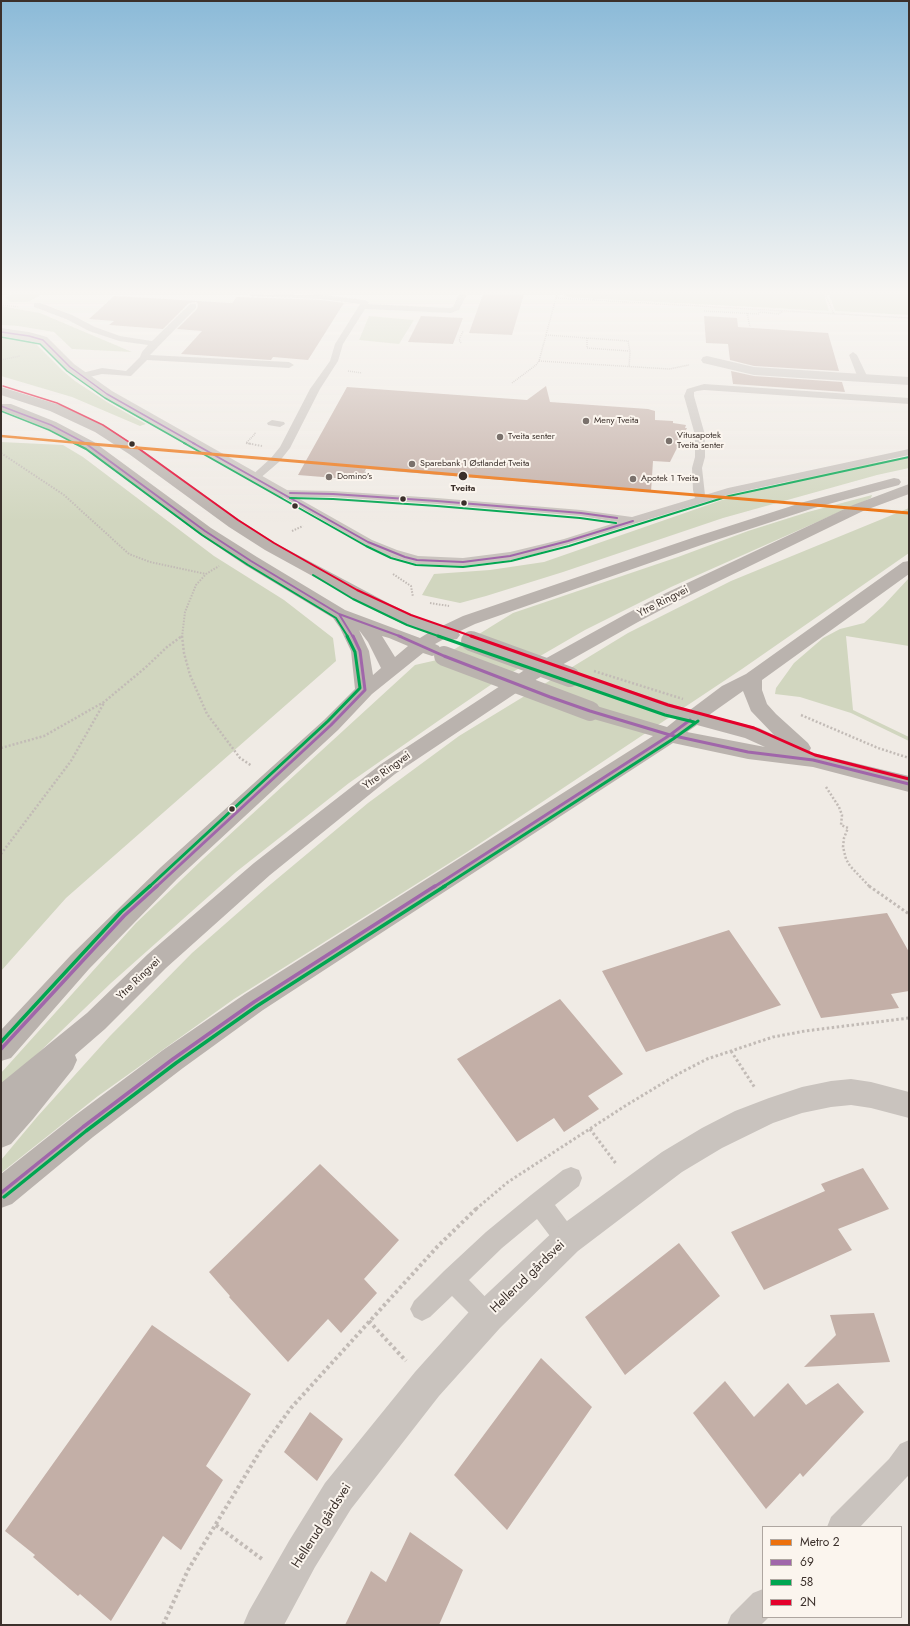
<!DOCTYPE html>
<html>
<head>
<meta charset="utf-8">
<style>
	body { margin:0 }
	#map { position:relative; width:910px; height:1626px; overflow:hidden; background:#f0ebe5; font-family:Jost,sans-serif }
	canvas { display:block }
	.frame { position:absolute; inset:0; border:2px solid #3b302b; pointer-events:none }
	.legend { position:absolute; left:762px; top:1526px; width:140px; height:92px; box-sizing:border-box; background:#fbf5ee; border:1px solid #aea6a0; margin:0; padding:5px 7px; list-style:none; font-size:12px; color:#3b302b }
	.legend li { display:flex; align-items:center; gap:8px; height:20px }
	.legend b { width:20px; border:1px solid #aea6a0 }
</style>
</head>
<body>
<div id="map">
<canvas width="910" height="1626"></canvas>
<div class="frame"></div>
<ul class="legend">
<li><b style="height:5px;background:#ec700c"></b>Metro 2</li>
<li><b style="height:5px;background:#a066aa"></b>69</li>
<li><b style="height:5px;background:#00a651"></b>58</li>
<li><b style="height:5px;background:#e4002b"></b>2N</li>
</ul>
</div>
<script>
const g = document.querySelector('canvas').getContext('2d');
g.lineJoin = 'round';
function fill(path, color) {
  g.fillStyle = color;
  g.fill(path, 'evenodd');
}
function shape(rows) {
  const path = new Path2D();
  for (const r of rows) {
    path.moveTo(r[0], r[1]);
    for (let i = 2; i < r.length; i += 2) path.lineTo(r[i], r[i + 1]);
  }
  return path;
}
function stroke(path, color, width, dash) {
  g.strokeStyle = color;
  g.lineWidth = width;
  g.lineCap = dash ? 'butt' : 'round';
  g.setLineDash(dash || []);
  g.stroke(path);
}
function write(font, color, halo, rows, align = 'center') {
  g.font = font + ' Jost,sans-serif';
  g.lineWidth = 4;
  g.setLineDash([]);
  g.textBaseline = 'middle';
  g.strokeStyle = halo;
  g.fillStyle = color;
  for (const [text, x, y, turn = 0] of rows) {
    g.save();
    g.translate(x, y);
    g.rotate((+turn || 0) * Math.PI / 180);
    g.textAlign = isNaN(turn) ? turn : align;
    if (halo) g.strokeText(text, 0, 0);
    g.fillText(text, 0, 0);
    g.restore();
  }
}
const green = shape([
	[11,294,37,294,39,296,28,302,10,302,5,297],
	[563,294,824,294,829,311,581,298,567,297],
	[829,294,909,294,909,315,835,311],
	[1,306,40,313,132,352,72,349,54,332,18,326,1,325],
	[369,316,414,320,399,344,359,340],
	[1,336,30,341,36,344,63,371,75,381,107,402,146,424,140,426,72,397,1,376],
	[1,442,63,445,83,457,214,556,284,600,333,638,336,661,66,898,1,971],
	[909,457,909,468,877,475,723,518,563,572,486,596,460,603,422,595,434,574,490,570,544,562,725,499,835,469],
	[872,495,871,498,671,587,585,630,492,684,451,712,349,783,236,872,111,983,1,1089,1,1073,136,923,203,859,415,665,437,660,513,613,678,557,748,531,808,512],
	[909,508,909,553,742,669,467,852,234,999,98,1096,1,1173,1,1160,37,1117,110,1036,192,953,265,889,368,803,459,736,628,633,731,581],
	[909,578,909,646,846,636,853,710,909,737,909,741,851,713,800,697,775,694,776,688,794,663,823,638,840,629,864,623,883,606]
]);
const building = shape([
	[483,294,524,294,512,335,469,333],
	[114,296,232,303,237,297,322,300,344,303,308,360,273,357,271,360,181,354,202,331,177,329,197,309,198,304,196,302,189,303,163,329,109,325,114,321,89,319],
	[421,316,463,318,453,344,408,342],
	[704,316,737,318,738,327,828,333,839,371,754,366,730,360,728,344,706,343],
	[731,371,754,376,842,382,845,392,733,384],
	[546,386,550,402,648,409,655,411,655,420,673,421,673,423,686,425,685,428,687,428,670,462,653,461,651,492,366,469,360,480,298,475,347,387,527,400],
	[887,913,909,952,909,991,891,994,899,1008,821,1018,778,927],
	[729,930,781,1005,646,1052,602,971],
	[560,999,623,1074,588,1096,599,1109,564,1132,554,1118,517,1142,457,1059],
	[320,1164,399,1240,364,1279,377,1293,341,1333,328,1319,288,1362,229,1297,230,1296,209,1272],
	[863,1168,889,1209,838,1229,852,1250,764,1290,731,1232,825,1191,821,1184],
	[679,1243,720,1296,625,1375,585,1317],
	[874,1313,890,1362,804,1367,836,1335,830,1315],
	[152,1325,251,1394,206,1466,223,1480,181,1550,163,1536,111,1621,80,1594,78,1596,33,1557,35,1555,5,1531],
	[541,1358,592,1407,507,1530,454,1475],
	[725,1381,754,1417,788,1383,806,1405,838,1383,864,1412,803,1477,800,1473,766,1509,693,1413],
	[310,1412,343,1439,317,1481,284,1452],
	[410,1532,463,1570,439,1625,345,1625,371,1571,386,1582]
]);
const pathFar4 = shape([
	[825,294,834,314],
	[556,298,909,318],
	[593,299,612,294],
	[1,305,19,307],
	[704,311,759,314,759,312,778,314,783,311],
	[747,313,750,327],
	[546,335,628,341,630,352,629,367],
	[587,338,587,348,629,351],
	[461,343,459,340,463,331],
	[1,360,20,356],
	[539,361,669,369,689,365],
	[348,371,362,373],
	[512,383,536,365,539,361,557,294],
	[251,444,246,443,255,434,255,432]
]);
const pathFar3 = shape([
	[246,443,262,446],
	[1,453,64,495,129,554,150,562,206,574],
	[363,469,365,473,364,477],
	[292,531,303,526],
	[393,574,411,586,413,597],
	[430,603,449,606],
	[181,637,182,636],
	[182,637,185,612,196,585,206,574,219,566]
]);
const pathFar2 = shape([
	[182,636,184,653,190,675,207,714,240,758,252,766],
	[801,715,878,748,909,758],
	[1,748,44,736,104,702,145,668,167,647,182,636],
	[826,787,839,807,842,815,841,825,848,828,844,838,843,847,846,859,850,866,870,887],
	[1,854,71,761,104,703]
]);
const pathFar1 = shape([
	[869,886,909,914],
	[731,1051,755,1088],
	[590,1129,617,1165],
	[476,1209,508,1182,625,1106,678,1074,707,1059,773,1037,805,1031,909,1018]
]);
const path = shape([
	[369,1321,406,1361],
	[216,1525,262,1559],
	[163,1625,188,1570,262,1448,291,1408,437,1247,477,1208]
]);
const lane = shape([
	[247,294,322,295,365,300,369,302,368,304,449,308,453,307,459,294,467,294,459,310,451,313,365,309,343,344,338,361,320,389,290,448,279,462,258,480,254,481,249,478,271,458,280,447,310,389,330,361,335,344,360,304,322,299,251,296,247,294],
	[34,303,40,303,72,315,95,327,120,336,152,341,190,304,196,304,196,308,150,355,289,362,294,365,289,368,147,360,131,376,102,374,81,379,78,378,76,376,78,374,102,368,126,371,140,357,142,352,148,345,119,341,89,331,66,319,34,307,34,303],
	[853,352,857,355,868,378,866,380,863,381,858,378,849,355,853,352],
	[704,384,909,398,909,404,704,390,697,391,694,392,694,396,705,435,705,457,702,468,705,495,728,488,909,449,909,455,731,494,572,543,535,554,510,560,463,566,417,564,389,556,364,544,276,493,282,490,333,491,437,498,581,510,632,517,695,498,693,490,692,468,695,457,695,435,684,396,687,389,704,384],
	[296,497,333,497,437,504,581,516,618,522,564,539,510,552,463,558,418,556,397,550,372,540,296,497],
	[272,420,284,422,285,424,280,427,268,425,267,423,272,420],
	[571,1167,579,1170,582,1178,579,1186,555,1205,575,1232,578,1240,575,1248,567,1251,559,1248,537,1219,502,1248,469,1280,496,1308,500,1316,496,1324,488,1328,480,1324,452,1296,430,1317,422,1321,414,1317,410,1309,414,1301,444,1271,486,1232,531,1195,563,1170,571,1167],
	[909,1440,909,1475,907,1477,860,1527,827,1527,831,1517,889,1459,900,1444,909,1440],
	[763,1589,763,1617,769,1617,761,1625,727,1625,731,1615,753,1593,763,1589]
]);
const street = shape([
	[1,328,29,332,47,337,74,364,112,391,287,490,290,493,287,496,282,498,277,496,102,397,66,370,39,343,1,336,1,328],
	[707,356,754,367,909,377,909,385,754,375,703,363,701,360,703,357,707,356],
	[851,1079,871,1082,909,1092,909,1118,871,1108,851,1105,831,1107,802,1113,773,1123,722,1148,682,1172,578,1251,500,1328,439,1396,351,1509,315,1567,284,1625,243,1625,249,1611,289,1541,325,1483,415,1372,476,1304,556,1229,662,1152,702,1128,735,1111,769,1098,802,1087,831,1081,851,1079]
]);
const secondary = shape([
	[1,387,60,405,105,426,139,448,241,521,277,544,390,604,415,616,442,626,463,616,695,537,804,502,894,478,899,479,901,482,899,485,814,508,707,543,475,624,458,632,460,635,457,639,451,640,444,639,435,644,439,646,441,650,439,654,432,656,423,653,372,694,338,730,177,879,89,969,11,1058,1,1061,1,1030,71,955,161,867,324,720,355,689,351,651,340,628,333,618,245,565,199,534,84,448,46,428,1,410,1,404,11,404,56,422,94,442,211,528,257,557,345,610,420,638,428,633,403,624,378,612,265,550,229,527,129,454,95,432,50,411,1,395,1,387],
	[359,630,368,642,381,668,373,675,369,651,359,630],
	[382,636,389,638,408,646,395,657,382,636],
	[909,484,909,494,863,511,678,601,638,622,537,679,395,774,270,875,166,968,105,1029,75,1055,77,1060,73,1069,33,1119,11,1144,1,1148,1,1083,87,1013,148,954,254,863,381,764,523,671,626,614,666,593,853,505,909,484],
	[909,561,909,574,762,680,762,690,767,704,776,714,808,743,811,748,809,752,909,776,909,792,813,767,748,759,673,743,263,1010,183,1068,93,1137,12,1204,1,1208,1,1174,73,1117,163,1050,245,994,653,736,583,716,580,711,583,706,590,704,667,727,677,719,563,681,560,677,563,673,570,671,577,673,690,710,722,686,746,674,903,562,909,561],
	[743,691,751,711,774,735,759,728,709,715,743,691],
	[697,725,745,738,765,747,687,732,697,725]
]);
const pathBridge = shape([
	[594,671,683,699]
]);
const secondaryBridge = shape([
	[471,641,570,677],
	[444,656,590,711]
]);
const bus1Far3 = shape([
	[1,332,29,336,43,340,70,367,107,394,195,444],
	[1,406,51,425,87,444]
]);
const bus1Far2 = shape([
	[85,443,205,531,251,561,339,614,402,637],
	[193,443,368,542,405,557,417,560,463,562,510,556,568,541,633,521],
	[290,493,333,494,437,501,581,513,617,518],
	[339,614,353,637]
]);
const bus1Far1 = shape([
	[399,636,444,656,550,697,590,711,670,735,748,752,813,760,909,784],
	[156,887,331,725,365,690,360,651,353,636],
	[434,887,670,735,690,720]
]);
const bus1 = shape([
	[1,1049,124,916,157,886],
	[1,1193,83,1127,173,1059,254,1002,435,886]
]);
const bus2Far3 = shape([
	[1,337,40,344,67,371,105,398,186,444],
	[1,411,49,430,76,444]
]);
const bus2Far2 = shape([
	[74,443,86,449,202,535,248,565,336,618,348,637],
	[184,443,366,546,391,558,416,565,463,567,511,561,569,546,729,496,909,457],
	[290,498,333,499,437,506,580,518,616,523],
	[313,575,353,599,407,625,441,637]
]);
const bus2Far1 = shape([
	[438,636,665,715,694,722],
	[149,887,328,721,360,688,355,652,347,636],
	[443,887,673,739,698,721]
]);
const bus2 = shape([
	[1,1042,121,912,150,886],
	[4,1197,86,1131,176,1063,257,1006,445,886]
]);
const bus3Far2 = shape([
	[3,386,57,403,103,425,132,444]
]);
const bus3Far1 = shape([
	[131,443,238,520,274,543,357,590,411,615,474,637]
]);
const bus3 = shape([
	[471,636,668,705,754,728,815,755,909,779]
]);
const metro1Far1 = shape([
	[1,436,91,444]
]);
const metro1 = shape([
	[80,443,909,513]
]);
const markers = [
	[586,421,4,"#7a716c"],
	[500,437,4,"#7a716c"],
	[669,441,4,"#7a716c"],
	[132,444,3.5,"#3b302b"],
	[412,464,4,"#7a716c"],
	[463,476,5,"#3b302b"],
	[329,477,4,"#7a716c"],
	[633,479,4,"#7a716c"],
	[403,499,3.5,"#3b302b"],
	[464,503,3.5,"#3b302b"],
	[295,506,3.5,"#3b302b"],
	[232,809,3.5,"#3b302b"]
];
const farPoinames = [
	["Meny Tveita",594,421],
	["Vitusapotek",677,436],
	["Tveita senter",677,446],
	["Tveita senter",508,437],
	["Sparebank 1 Østlandet Tveita",420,464],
	["Domino's",337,477],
	["Apotek 1 Tveita",641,479]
];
const farStopnames = [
	["Tveita",463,489]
];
const streetNames = [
	["Ytre Ringvei",663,602,-27],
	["Ytre Ringvei",387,771,-36],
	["Ytre Ringvei",139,979,-44]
];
const nearStreetnames = [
	["Hellerud gårdsvei",528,1277,-44],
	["Hellerud gårdsvei",322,1526,-57]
];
fill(green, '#d1d6bf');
fill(building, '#c3afa7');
stroke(pathFar4, '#c2bbb6', 1.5, [1, 1]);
stroke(pathFar3, '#c2bbb6', 2, [1.5, 1.5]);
stroke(pathFar2, '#c2bbb6', 2.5, [2, 2]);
stroke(pathFar1, '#c2bbb6', 3, [2.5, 2.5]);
stroke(path, '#c2bbb6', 4, [3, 3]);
fill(lane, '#c9c3be');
fill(street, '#c9c3be');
fill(secondary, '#bab3ae');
stroke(pathBridge, '#c2bbb6', 2.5, [2, 2]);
stroke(secondaryBridge, '#bab3ae', 20);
stroke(bus1Far3, '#a066aa', 1.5);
stroke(bus1Far2, '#a066aa', 2);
stroke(bus1Far1, '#a066aa', 3);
stroke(bus1, '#a066aa', 3.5);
stroke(bus2Far3, '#00a651', 1.5);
stroke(bus2Far2, '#00a651', 2);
stroke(bus2Far1, '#00a651', 3);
stroke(bus2, '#00a651', 3.5);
stroke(bus3Far2, '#e4002b', 1.5);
stroke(bus3Far1, '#e4002b', 2);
stroke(bus3, '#e4002b', 3);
stroke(metro1Far1, '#ec700c', 2.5);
stroke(metro1, '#ec700c', 3);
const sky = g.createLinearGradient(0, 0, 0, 522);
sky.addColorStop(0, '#8bbad8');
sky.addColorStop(0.56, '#f8f6f3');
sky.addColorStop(1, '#f8f6f300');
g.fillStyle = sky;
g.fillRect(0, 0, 910, 522);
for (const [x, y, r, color] of markers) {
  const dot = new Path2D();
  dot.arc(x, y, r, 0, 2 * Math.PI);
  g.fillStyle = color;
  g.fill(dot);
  stroke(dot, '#fbf5ee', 1.5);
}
write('9px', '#3b302b', '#fbf5ee', farPoinames, 'left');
write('bold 9px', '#3b302b', '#fbf5ee', farStopnames);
write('11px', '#3b302b', '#fbf5ee', streetNames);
write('13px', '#3b302b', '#fbf5ee', nearStreetnames);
</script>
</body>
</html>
